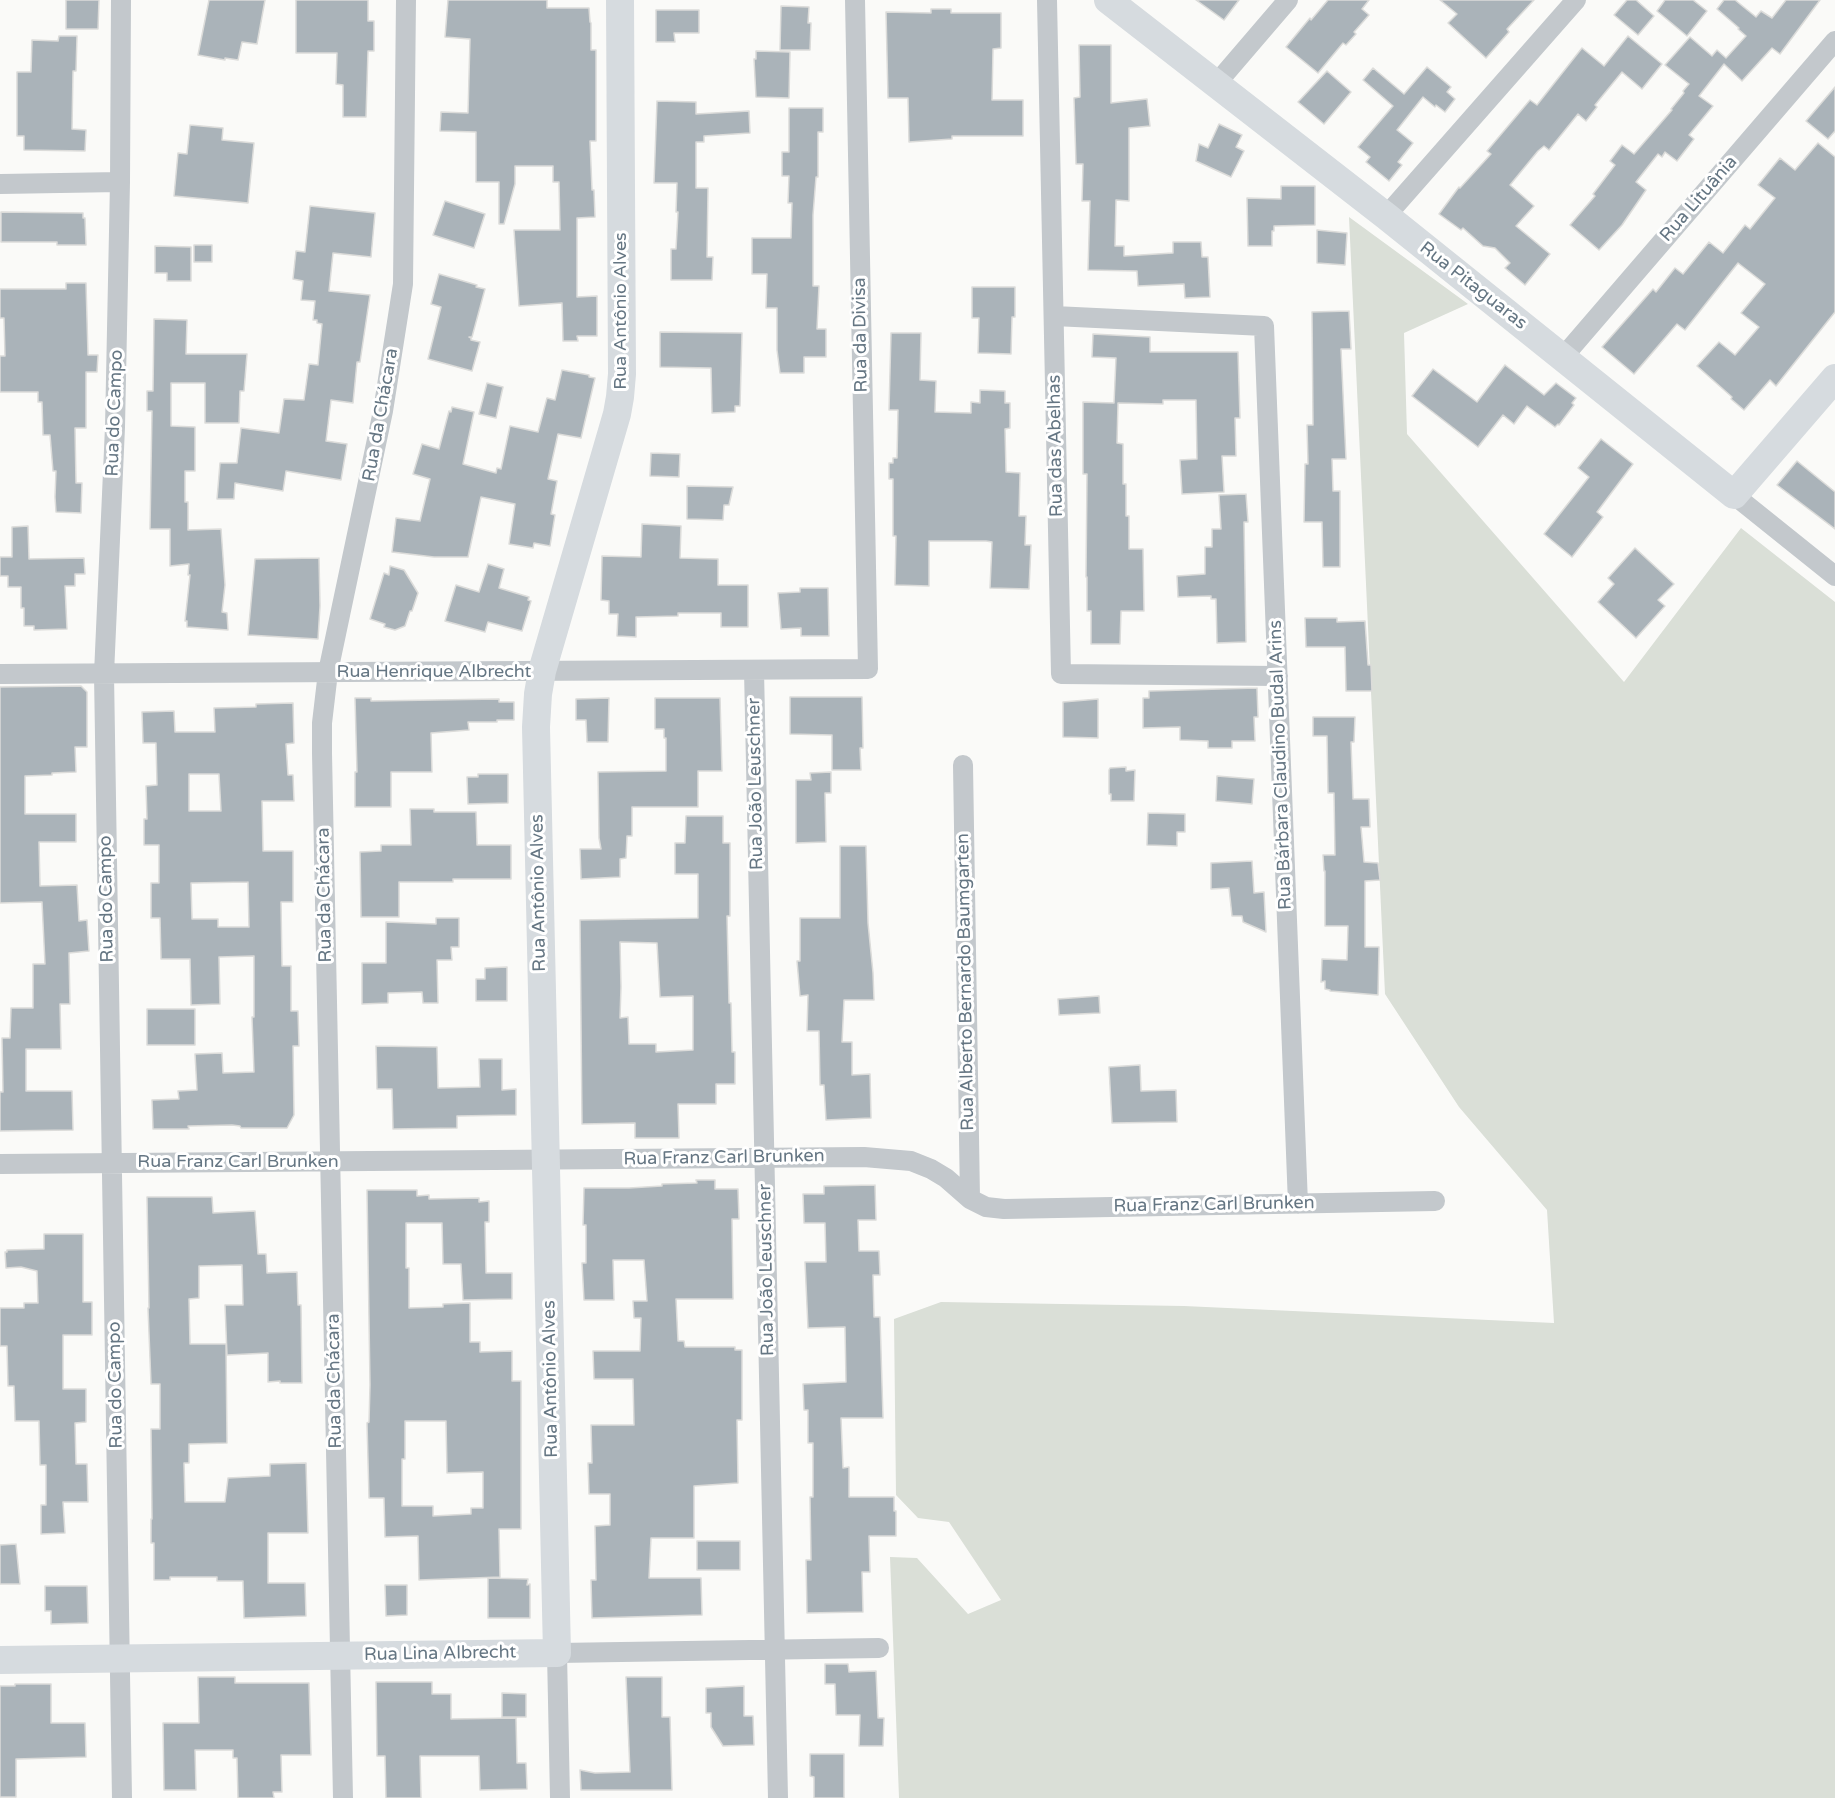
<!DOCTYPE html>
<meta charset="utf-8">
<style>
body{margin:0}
canvas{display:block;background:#fafaf8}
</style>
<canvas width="1835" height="1798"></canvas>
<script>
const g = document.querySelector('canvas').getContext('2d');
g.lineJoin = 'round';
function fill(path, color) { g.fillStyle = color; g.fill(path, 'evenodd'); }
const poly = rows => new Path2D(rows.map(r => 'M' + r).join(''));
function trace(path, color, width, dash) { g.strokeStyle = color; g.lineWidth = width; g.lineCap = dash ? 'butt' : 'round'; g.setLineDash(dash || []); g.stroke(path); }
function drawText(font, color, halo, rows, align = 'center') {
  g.font = font + ' "Varela Round",sans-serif'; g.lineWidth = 6; g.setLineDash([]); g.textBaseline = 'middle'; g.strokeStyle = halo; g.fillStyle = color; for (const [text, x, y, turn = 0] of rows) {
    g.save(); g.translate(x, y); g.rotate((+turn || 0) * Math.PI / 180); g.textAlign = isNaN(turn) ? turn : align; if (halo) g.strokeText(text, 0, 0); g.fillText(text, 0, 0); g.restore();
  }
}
fill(poly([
 [1349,217,1468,304,1404,333,1407,434,1624,682,1741,528,1835,602,1835,1798,899,1798,890,1557,917,1558,968,1614,1001,1600,949,1522,918,1518,896,1495,894,1319,941,1302,1184,1306,1554,1323,1547,1210,1459,1107,1385,994]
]), '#dadfd7');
const building = poly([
 [66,0,99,0,98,29,66,29,66,0],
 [209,0,265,0,257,44,242,42,238,60,225,58,225,60,198,55,209,0],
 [296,0,368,0,368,21,374,21,374,51,368,51,366,117,343,117,343,85,336,84,337,53,296,53,296,0],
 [448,0,547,0,547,8,589,8,590,22,591,23,591,50,596,50,596,141,590,141,592,190,594,190,595,217,577,218,577,297,597,296,597,336,577,336,578,341,563,341,562,303,519,306,514,230,560,230,559,182,553,182,553,166,515,166,515,184,504,224,499,224,499,182,476,182,476,132,440,131,441,112,468,113,470,39,445,37,448,0],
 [1196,0,1239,0,1224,20,1196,0],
 [1328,0,1369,0,1362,9,1369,15,1354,32,1356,34,1346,45,1343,43,1318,73,1286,47,1310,18,1311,20,1328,0],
 [1440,0,1534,0,1507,29,1509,32,1486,58,1448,23,1457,14,1440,0],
 [1627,0,1636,0,1654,16,1638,35,1614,15,1627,0],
 [1665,0,1693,0,1707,11,1687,36,1657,11,1665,0],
 [1724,0,1735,0,1756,17,1761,11,1772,18,1786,0,1820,0,1780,54,1772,48,1742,81,1724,64,1699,96,1713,106,1689,135,1694,139,1677,161,1665,152,1662,157,1658,154,1636,182,1646,190,1622,225,1599,250,1570,225,1595,196,1593,194,1615,165,1610,161,1622,145,1634,154,1672,110,1671,109,1684,93,1683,91,1689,84,1665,65,1690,37,1712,56,1717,50,1726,58,1746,36,1738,29,1739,28,1717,9,1724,0],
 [781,6,809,7,808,23,811,23,810,50,780,50,781,6],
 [931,9,951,9,951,13,1001,13,1001,48,993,49,992,100,1023,100,1023,136,952,136,952,139,909,142,908,98,888,98,886,12,931,13,931,9],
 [656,10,699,10,699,33,674,33,675,42,656,42,656,10],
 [59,36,77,36,76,71,73,71,72,129,86,130,85,151,24,150,24,136,17,136,17,72,31,72,32,40,58,41,59,36],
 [1628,36,1662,64,1642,89,1622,72,1595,105,1597,107,1586,121,1578,114,1549,150,1544,146,1538,151,1510,185,1534,206,1516,226,1550,254,1525,285,1505,268,1510,263,1495,248,1483,246,1463,228,1461,230,1439,214,1459,187,1460,188,1491,154,1487,151,1530,100,1537,105,1582,48,1604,66,1628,36],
 [1079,45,1111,45,1111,103,1147,99,1150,126,1129,128,1129,201,1116,200,1115,246,1124,246,1124,256,1173,253,1173,242,1201,242,1202,257,1208,257,1210,297,1185,298,1184,284,1138,286,1137,271,1088,270,1090,201,1082,201,1083,164,1076,164,1074,98,1080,97,1079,45],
 [756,51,790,52,789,98,756,97,754,59,756,59,756,51],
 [1427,67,1451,87,1447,92,1455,99,1445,112,1436,105,1435,107,1423,97,1397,130,1413,143,1398,162,1402,165,1389,181,1366,162,1370,157,1358,147,1393,106,1363,80,1373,68,1404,94,1427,67],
 [1327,71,1351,92,1324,124,1298,102,1327,71],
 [1835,87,1835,131,1828,139,1806,121,1835,87],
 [657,101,696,102,696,114,749,111,750,133,704,136,704,142,696,142,696,188,708,188,707,257,713,257,712,280,671,280,671,249,676,249,678,212,676,212,677,183,654,183,657,101],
 [789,108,823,108,823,132,818,132,818,177,816,177,813,215,813,286,819,286,817,329,826,329,826,357,804,357,804,373,780,373,777,350,777,308,766,308,767,274,752,274,752,238,791,238,792,203,788,203,789,176,782,176,782,152,789,152,789,108],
 [1219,124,1242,135,1236,147,1244,151,1231,177,1196,161,1199,144,1208,148,1219,124],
 [190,125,223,128,222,140,254,143,248,203,174,196,178,153,187,154,190,125],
 [1818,143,1835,157,1835,312,1776,386,1770,380,1744,410,1731,399,1732,397,1697,366,1719,342,1735,355,1759,327,1741,313,1765,284,1738,263,1685,330,1677,324,1634,374,1602,347,1653,289,1656,292,1675,268,1683,274,1709,242,1723,253,1745,225,1750,229,1775,198,1758,185,1780,158,1795,170,1818,143],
 [1281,186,1315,186,1315,225,1274,226,1274,231,1272,231,1272,246,1248,246,1247,198,1281,199,1281,186],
 [445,201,485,214,474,248,433,235,445,201],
 [310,206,375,213,371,257,333,253,329,291,370,295,360,362,357,362,353,403,331,400,326,441,347,444,341,480,286,471,283,491,235,483,234,499,217,499,220,463,237,463,241,428,279,433,284,399,304,400,309,364,318,365,322,324,317,323,317,320,313,320,315,301,301,300,303,281,293,279,296,251,305,252,310,206],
 [1,212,83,213,83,218,85,218,86,245,57,245,57,242,1,242,1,212],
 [1317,230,1347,233,1345,265,1317,263,1317,230],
 [194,245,212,245,212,262,194,262,194,245],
 [155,246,191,247,191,281,167,281,167,273,155,273,155,246],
 [439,274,477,285,476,287,485,289,472,337,469,337,471,338,471,340,480,342,472,371,428,359,441,307,431,304,439,274],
 [66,283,86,283,88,355,98,355,97,372,86,372,86,428,75,428,76,483,82,483,81,513,56,512,55,497,56,471,53,471,50,435,43,435,42,402,38,402,38,392,0,392,0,356,5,356,4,318,0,318,0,289,66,289,66,283],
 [972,287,1015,287,1015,317,1012,317,1011,354,978,353,979,318,972,318,972,287],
 [1349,311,1351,349,1341,349,1346,459,1332,459,1333,491,1340,491,1340,567,1323,567,1322,522,1304,522,1305,464,1308,464,1307,425,1313,425,1312,312,1349,311],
 [154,319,187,320,186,354,247,354,244,391,240,391,239,423,205,423,205,383,171,383,171,426,195,427,195,471,185,471,185,502,188,502,188,530,221,529,225,585,222,612,227,613,228,630,187,627,187,621,185,621,190,575,188,575,189,564,170,566,170,529,150,529,152,411,147,411,147,391,153,391,154,319],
 [660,332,742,333,740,406,735,406,735,412,712,413,711,368,660,367,660,332],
 [891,333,921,333,920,380,936,381,935,412,971,413,971,402,980,403,980,390,1005,391,1005,403,1010,403,1010,428,1005,429,1006,472,1020,473,1019,516,1026,516,1025,545,1031,545,1029,589,990,588,992,542,986,541,929,541,929,586,895,585,896,536,893,536,893,479,889,479,889,463,893,463,893,458,897,458,898,410,889,410,891,333],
 [1093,334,1150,337,1150,352,1238,352,1240,418,1235,418,1236,456,1222,456,1224,492,1182,494,1180,460,1197,459,1196,400,1163,400,1163,404,1118,403,1117,443,1123,444,1123,484,1126,484,1126,516,1129,516,1129,549,1143,549,1144,611,1121,611,1120,644,1091,644,1091,611,1087,611,1087,577,1086,577,1087,474,1083,474,1083,402,1114,403,1116,358,1092,357,1093,334],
 [1505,365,1544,395,1556,383,1576,398,1572,403,1574,405,1559,425,1558,424,1555,427,1527,406,1514,424,1503,415,1478,447,1412,396,1433,369,1477,402,1505,365],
 [562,370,589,375,589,377,595,378,581,438,558,434,548,479,557,481,551,514,555,515,550,546,534,543,533,548,509,544,515,504,481,497,468,557,434,557,392,552,396,518,420,521,430,479,413,474,422,444,439,449,449,411,451,412,452,407,474,412,463,464,496,473,497,468,501,469,510,426,538,432,547,398,555,400,562,370],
 [487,383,503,387,496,418,479,414,487,383],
 [1601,439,1633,464,1597,512,1603,517,1572,557,1544,534,1589,477,1578,468,1601,439],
 [651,453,680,454,679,477,650,476,651,453],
 [1797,461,1835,492,1835,529,1777,485,1797,461],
 [687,486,733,487,729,505,724,505,723,520,687,519,687,486],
 [1246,494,1248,522,1244,522,1246,642,1217,643,1216,599,1211,599,1211,596,1178,597,1177,576,1205,574,1205,547,1212,547,1212,529,1221,529,1219,495,1246,494],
 [642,524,681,526,680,558,718,559,718,585,748,585,748,627,721,627,721,613,678,613,678,616,636,617,636,637,617,636,618,614,609,614,609,601,601,600,602,556,641,557,642,524],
 [28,526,29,559,84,558,85,574,75,574,75,586,65,586,67,629,34,630,34,626,24,626,24,608,21,608,21,587,8,587,8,576,0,576,0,557,12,557,12,527,28,526],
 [1635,548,1674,584,1658,600,1665,606,1636,638,1598,602,1614,584,1608,578,1635,548],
 [319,558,320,606,318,639,248,635,255,559,319,558],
 [488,564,504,569,499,588,529,597,528,600,531,601,522,631,488,622,485,632,445,621,456,585,479,592,488,564],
 [390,566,404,570,418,593,412,611,410,611,405,626,395,630,384,627,385,624,370,619,384,573,389,575,390,566],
 [800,588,828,588,829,636,801,636,801,628,781,629,778,593,800,592,800,588],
 [1305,618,1337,618,1337,622,1365,621,1368,665,1371,665,1372,691,1346,691,1345,647,1306,647,1305,618],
 [81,686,87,692,87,747,75,747,76,772,52,773,52,775,25,776,25,814,76,814,76,842,39,842,40,886,77,885,79,921,87,920,89,951,69,953,70,1004,60,1004,61,1049,26,1049,26,1091,72,1091,73,1130,0,1131,0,1092,3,1092,2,1038,10,1038,11,1008,33,1008,33,964,45,964,42,902,0,903,0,687,81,686],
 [1257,688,1258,717,1254,717,1255,741,1232,741,1232,748,1208,748,1208,741,1180,740,1180,727,1143,728,1143,698,1149,698,1149,691,1257,688],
 [790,697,862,697,863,748,860,748,861,770,832,770,832,735,790,734,790,697],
 [355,698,371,698,371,701,499,699,499,702,514,702,514,720,497,720,497,722,468,722,469,730,431,733,432,772,391,772,391,807,355,807,355,772,357,772,355,698],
 [609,698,608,742,587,742,586,720,576,720,576,699,609,698],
 [655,698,720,698,722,771,698,771,698,807,632,807,632,836,627,836,626,858,620,859,620,877,581,879,580,849,601,849,599,838,598,772,666,771,666,738,664,738,664,729,655,729,655,698],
 [1098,699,1098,738,1063,737,1063,702,1098,699],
 [293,703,294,743,286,744,288,775,293,775,294,801,262,801,263,851,293,851,293,902,281,902,282,966,291,966,291,1011,298,1011,299,1046,293,1046,294,1115,287,1128,241,1128,240,1126,232,1125,188,1126,189,1129,153,1129,152,1100,179,1099,178,1091,197,1090,195,1054,222,1053,223,1073,254,1072,252,1017,254,1017,254,956,219,957,220,1004,191,1005,190,959,161,959,160,918,151,918,151,883,159,883,159,845,144,845,144,819,147,819,146,786,157,785,156,743,143,743,142,712,174,711,175,732,215,732,214,708,256,707,256,704,293,703],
 [189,774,219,774,221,811,189,811,189,774],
 [248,882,249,927,218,927,218,919,192,919,191,883,248,882],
 [1313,717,1355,717,1354,742,1351,742,1353,799,1369,799,1370,827,1361,827,1364,862,1378,863,1380,880,1365,881,1365,947,1379,947,1378,995,1330,991,1330,990,1325,989,1325,981,1321,982,1322,959,1347,960,1348,926,1325,926,1325,871,1324,871,1323,855,1335,855,1334,793,1328,793,1327,736,1313,736,1313,717],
 [1126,767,1126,771,1135,770,1134,801,1111,801,1111,794,1109,794,1109,770,1110,768,1126,767],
 [831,772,831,793,825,793,826,842,796,843,796,780,811,780,810,773,831,772],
 [478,774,508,774,508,803,468,804,467,777,478,777,478,774],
 [1217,776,1254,779,1252,804,1216,801,1217,776],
 [410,809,434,809,434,812,476,812,477,845,511,845,511,879,453,879,453,882,399,882,399,917,361,917,360,852,381,851,381,845,411,845,410,809],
 [1148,813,1185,814,1185,832,1177,832,1177,846,1147,845,1148,813],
 [686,816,723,816,723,843,730,843,730,916,727,916,729,1003,731,1003,732,1052,735,1052,735,1084,716,1084,716,1104,678,1104,679,1138,635,1138,635,1123,582,1124,580,920,698,918,698,874,675,874,675,843,685,843,686,816],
 [620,942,657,943,660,997,693,996,693,1050,656,1052,656,1044,629,1044,628,1017,620,1018,621,987,620,942],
 [840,846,866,846,868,923,873,973,874,1000,844,1000,842,1042,852,1042,852,1075,870,1074,871,1118,826,1120,824,1085,820,1085,819,1031,807,1031,808,995,800,996,797,961,800,961,800,918,840,918,840,846],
 [1252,861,1254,893,1264,892,1266,932,1243,922,1242,916,1232,916,1229,888,1211,889,1211,863,1252,861],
 [436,918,459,918,459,947,451,947,452,960,437,960,438,1003,423,1003,422,992,388,993,388,1003,362,1004,362,963,386,963,386,922,436,924,436,918],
 [507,967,507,1001,476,1001,476,979,485,979,485,968,507,967],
 [1099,996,1100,1013,1059,1015,1058,999,1099,996],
 [147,1009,195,1009,195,1045,147,1045,147,1009],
 [376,1046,437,1047,438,1088,480,1087,479,1059,502,1059,502,1090,516,1089,516,1115,457,1116,457,1128,393,1129,392,1089,377,1089,376,1046],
 [1140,1065,1141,1091,1176,1090,1177,1122,1112,1123,1109,1067,1140,1065],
 [696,1180,715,1180,715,1189,738,1189,739,1219,732,1219,733,1299,676,1299,678,1341,684,1341,685,1347,735,1347,735,1350,742,1350,742,1420,737,1420,738,1483,694,1486,694,1538,651,1538,649,1578,701,1578,702,1615,592,1618,591,1580,596,1580,595,1526,610,1525,610,1494,589,1494,588,1463,592,1463,591,1425,634,1425,633,1379,594,1379,593,1351,640,1351,641,1318,634,1318,633,1301,647,1301,644,1260,613,1260,614,1300,584,1300,582,1263,586,1263,586,1225,583,1225,584,1188,629,1188,662,1186,662,1184,697,1183,696,1180],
 [875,1185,876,1220,858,1220,859,1251,879,1251,880,1275,873,1275,874,1317,880,1317,883,1418,841,1418,843,1468,849,1467,849,1497,894,1497,894,1511,896,1511,896,1536,869,1536,870,1572,862,1572,863,1612,807,1613,806,1560,811,1560,810,1497,813,1497,813,1443,808,1443,808,1410,804,1410,803,1384,846,1382,845,1327,808,1328,805,1262,826,1262,825,1223,804,1223,803,1194,824,1194,824,1186,875,1185],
 [367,1190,417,1190,417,1196,429,1195,429,1199,479,1198,479,1202,489,1201,489,1222,485,1222,486,1273,512,1273,512,1299,463,1300,461,1264,443,1264,442,1223,406,1223,406,1268,409,1268,409,1308,443,1307,443,1304,470,1303,470,1342,480,1342,480,1352,512,1351,512,1381,521,1381,521,1529,499,1529,500,1577,419,1580,418,1536,385,1537,384,1498,369,1498,367,1423,369,1422,370,1385,367,1190],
 [405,1421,446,1421,447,1473,483,1472,483,1508,471,1508,471,1514,433,1516,433,1506,402,1506,402,1459,405,1459,405,1421],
 [147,1197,212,1197,213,1213,255,1211,258,1254,266,1254,267,1273,297,1272,298,1305,301,1305,302,1383,280,1383,280,1381,268,1382,268,1353,227,1355,225,1305,243,1305,242,1265,199,1266,199,1298,189,1299,190,1344,226,1344,227,1443,189,1444,189,1463,184,1463,185,1502,225,1502,228,1478,270,1476,270,1464,306,1463,308,1533,268,1533,268,1583,305,1583,306,1616,244,1618,243,1581,217,1581,217,1577,170,1577,170,1580,154,1580,154,1543,151,1543,151,1519,152,1519,151,1429,160,1429,160,1384,151,1384,148,1308,149,1308,147,1197],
 [44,1234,83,1234,83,1302,92,1302,92,1335,63,1335,63,1389,86,1389,86,1422,75,1423,76,1464,87,1464,88,1502,63,1502,65,1533,41,1534,41,1505,46,1505,46,1465,40,1465,39,1421,15,1421,14,1386,8,1386,7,1346,0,1346,0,1308,24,1308,24,1303,38,1303,37,1271,21,1267,6,1268,5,1252,7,1252,7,1250,44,1249,44,1234],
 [697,1541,740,1541,740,1570,697,1570,697,1541],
 [16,1544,20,1584,0,1584,0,1545,16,1544],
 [488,1578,528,1579,527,1585,530,1584,530,1618,488,1618,488,1578],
 [385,1585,407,1585,407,1615,386,1616,385,1585],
 [45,1586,87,1586,88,1623,51,1624,51,1611,45,1611,45,1586],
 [825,1664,848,1664,849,1672,876,1671,878,1718,884,1718,883,1746,859,1746,860,1715,836,1715,835,1684,825,1684,825,1664],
 [198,1677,235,1677,235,1683,309,1683,311,1755,281,1755,282,1792,273,1792,274,1798,238,1798,237,1758,233,1758,233,1750,195,1750,196,1790,164,1790,163,1723,199,1723,198,1677],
 [626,1677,662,1677,662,1717,670,1717,672,1790,581,1790,580,1770,595,1773,630,1772,626,1677],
 [376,1682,432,1682,432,1694,451,1694,451,1719,516,1718,517,1763,526,1763,527,1789,480,1790,479,1756,420,1756,421,1798,386,1798,385,1756,377,1756,376,1682],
 [15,1684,51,1684,51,1723,85,1723,86,1757,16,1759,16,1797,0,1797,0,1686,15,1686,15,1684],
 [744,1686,744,1716,753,1716,754,1745,723,1746,711,1727,711,1713,706,1713,706,1688,744,1686],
 [502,1693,526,1694,526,1717,502,1717,502,1693],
 [810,1754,844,1754,844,1798,814,1798,814,1777,810,1776,810,1754]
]);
fill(building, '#aab3b9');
trace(building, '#dcdcda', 1.5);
trace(poly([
 [121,0,120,182,115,427,104,674,122,1798],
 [1047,0,1061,674,1278,676],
 [1216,84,1288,0],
 [0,184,120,182],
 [1386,216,1576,0],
 [1054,316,1264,326,1298,1204],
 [1563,357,1835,41],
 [1734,495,1835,576],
 [754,670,778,1798],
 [0,674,868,669,855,0],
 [963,765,970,1199],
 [0,1164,864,1157,911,1161,931,1169,946,1178,970,1199,986,1207,1004,1209,1435,1201],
 [343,1798,322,753,322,723,328,672,383,411,403,284,406,0],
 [560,1798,557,1653,879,1648]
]), '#c3c8cc', 20);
trace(poly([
 [1108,0,1386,216,1734,495,1835,378],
 [0,1660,557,1653,536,727,538,694,542,671,617,414,620,397,622,374,620,0]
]), '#d6dbdf', 28);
drawText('18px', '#657683', '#fff', [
 ["Rua Lituânia",1699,199,-49],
 ["Rua Pitaguaras",1473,286,38],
 ["Rua Antônio Alves",621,311,-90],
 ["Rua da Divisa",861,335,-91],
 ["Rua do Campo",115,413,-88],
 ["Rua da Chácara",381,415,-80],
 ["Rua das Abelhas",1056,446,-91],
 ["Rua Henrique Albrecht",434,672],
 ["Rua Bárbara Claudino Budal Arins",1281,765,-92],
 ["Rua João Leuschner",756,784,-91],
 ["Rua Antônio Alves",539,893,-91],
 ["Rua da Chácara",325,895,-91],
 ["Rua do Campo",107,899,-91],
 ["Rua Alberto Bernardo Baumgarten",966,982,-91],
 ["Rua Franz Carl Brunken",724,1158,-1],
 ["Rua Franz Carl Brunken",238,1162],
 ["Rua Franz Carl Brunken",1214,1205,-1],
 ["Rua João Leuschner",767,1270,-91],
 ["Rua Antônio Alves",551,1379,-91],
 ["Rua da Chácara",335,1381,-91],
 ["Rua do Campo",116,1385,-91],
 ["Rua Lina Albrecht",440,1654,-1]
]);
</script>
